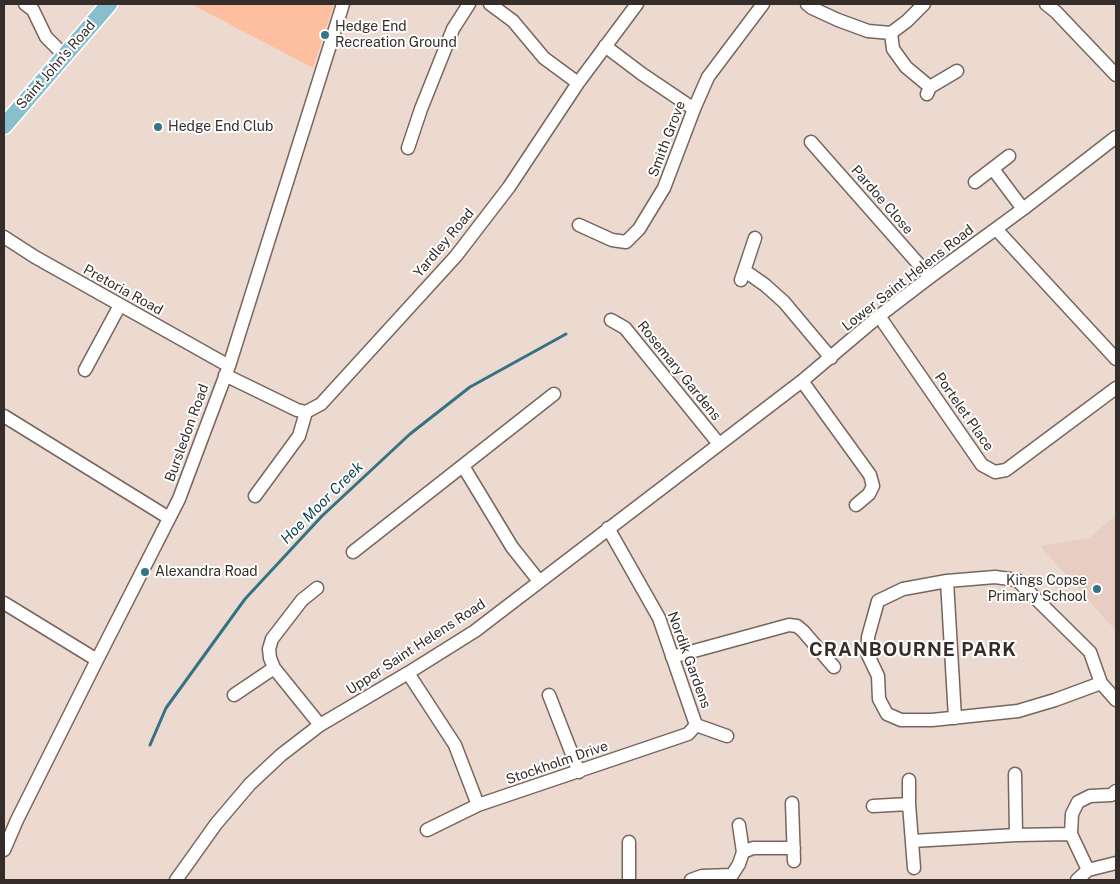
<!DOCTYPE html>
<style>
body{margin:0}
#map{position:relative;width:1120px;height:884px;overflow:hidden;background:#ecdad1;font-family:"Public Sans",sans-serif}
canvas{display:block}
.frame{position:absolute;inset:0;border:5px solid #342d2a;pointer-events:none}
</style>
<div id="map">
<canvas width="1120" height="884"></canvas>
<div class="frame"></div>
</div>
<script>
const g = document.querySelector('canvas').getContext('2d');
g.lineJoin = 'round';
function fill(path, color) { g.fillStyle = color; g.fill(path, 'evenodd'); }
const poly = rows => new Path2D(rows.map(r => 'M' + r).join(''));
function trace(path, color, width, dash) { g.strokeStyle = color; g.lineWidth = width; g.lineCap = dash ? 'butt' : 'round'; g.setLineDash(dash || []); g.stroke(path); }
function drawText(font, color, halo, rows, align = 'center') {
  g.font = font + ' "Public Sans",sans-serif'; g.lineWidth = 4; g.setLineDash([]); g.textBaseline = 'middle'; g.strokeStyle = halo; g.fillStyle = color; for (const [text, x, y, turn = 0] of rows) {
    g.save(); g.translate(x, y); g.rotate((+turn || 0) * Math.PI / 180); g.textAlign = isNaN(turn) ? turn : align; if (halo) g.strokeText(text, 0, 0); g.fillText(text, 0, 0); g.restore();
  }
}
fill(poly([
 [1116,515,1116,631,1040,546,1089,538]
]), '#e8cec2');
fill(poly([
 [191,4,334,4,313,68]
]), '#febfa1');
trace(poly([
 [150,745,166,708,245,599,322,516,410,434,470,387,566,334]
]), '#357282', 3);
const minor = poly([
 [25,4,33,10,46,37,64,55],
 [490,4,513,21,544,58,578,83],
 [807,4,812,8,838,20,868,31,891,33,907,21,924,4],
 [1046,4,1056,12,1116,75],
 [891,33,893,49,906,67,930,87],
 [605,46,642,74,694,109],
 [927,94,930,87,957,71],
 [811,142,930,277],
 [408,148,421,109,453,29,469,4],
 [993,169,1023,209],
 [975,182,1009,156],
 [579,225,612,240,626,242,639,229,664,188,694,109,708,77,763,4],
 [996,229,1116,359],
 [4,237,35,257,229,366],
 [745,271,765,285,784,302,831,358],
 [741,280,755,238],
 [879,316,982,465,995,472,1006,470,1116,388],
 [611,320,625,328,719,444],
 [85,370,120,305],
 [225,375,297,410,306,412,321,404,456,256,509,187,578,83,637,4],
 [802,381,870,475,873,486,869,494,856,505],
 [4,416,169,518],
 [463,466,512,547,539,581],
 [255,496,299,436,306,412],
 [608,528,659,618,696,725,727,736],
 [353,552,554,394],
 [947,581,955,718],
 [317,588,302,600,272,639,269,649,270,658,274,668,320,725],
 [4,603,97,660],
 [672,657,789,625,797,626,803,631,834,667],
 [408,673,455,745,478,805],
 [1101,683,1055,700,1018,711,932,720,901,720,887,714,879,699,878,676,868,655,868,637,878,601,903,589,947,581,995,577,1017,580,1090,652,1101,683,1116,700],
 [234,695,274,668],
 [549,695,579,772],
 [1015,774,1016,835],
 [909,780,909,804,914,868],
 [792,803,794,861],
 [873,806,909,804],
 [739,825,743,852],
 [427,830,478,805,688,734,696,725],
 [1071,834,1072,814,1078,802,1090,796,1111,795,1116,791],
 [912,841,1016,835,1071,834,1088,870],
 [4,850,17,820,97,660,179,499,229,366,343,4],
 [176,880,216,824,250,784,281,755,320,725,408,673,475,631,802,381,879,316,930,277,1023,209,1116,137],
 [629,880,629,842],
 [691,880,702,876,732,875,739,864,743,852,753,848,794,848],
 [1077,880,1088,870,1116,863]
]);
const major = poly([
 [4,126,109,4]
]);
trace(minor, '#76665e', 15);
trace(major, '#fff', 19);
trace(minor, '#fff', 12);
trace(major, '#87bfcd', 16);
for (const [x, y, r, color] of [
 [325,35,5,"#347688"],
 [158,127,5,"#347688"],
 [145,572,5,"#347688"],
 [1097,589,5,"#347688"]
]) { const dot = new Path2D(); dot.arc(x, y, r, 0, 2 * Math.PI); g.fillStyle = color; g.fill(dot); trace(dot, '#fff', 2); }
drawText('14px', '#342d2a', '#fff', [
 ["Hedge End",335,27],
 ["Recreation Ground",335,43],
 ["Hedge End Club",168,127],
 ["Alexandra Road",155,572],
 ["Kings Copse",1087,581,"right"],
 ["Primary School",1087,597,"right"]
], 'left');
drawText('14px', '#342d2a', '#fff', [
 ["Saint John's Road",56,65,-49],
 ["Smith Grove",667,139,-69],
 ["Pardoe Close",882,200,49],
 ["Yardley Road",444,243,-50],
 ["Lower Saint Helens Road",908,278,-38],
 ["Pretoria Road",123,290,29],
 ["Rosemary Gardens",679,371,51],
 ["Portelet Place",964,412,55],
 ["Bursledon Road",187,433,-70],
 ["Upper Saint Helens Road",416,647,-33],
 ["Nordik Gardens",689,660,70],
 ["Stockholm Drive",557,763,-19]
]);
drawText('italic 15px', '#144754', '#fff', [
 ["Hoe Moor Creek",322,503,-45]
]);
g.letterSpacing = '1px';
drawText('bold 19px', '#342d2a', '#fff', [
 ["CRANBOURNE PARK",913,650]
]);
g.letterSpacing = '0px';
</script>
